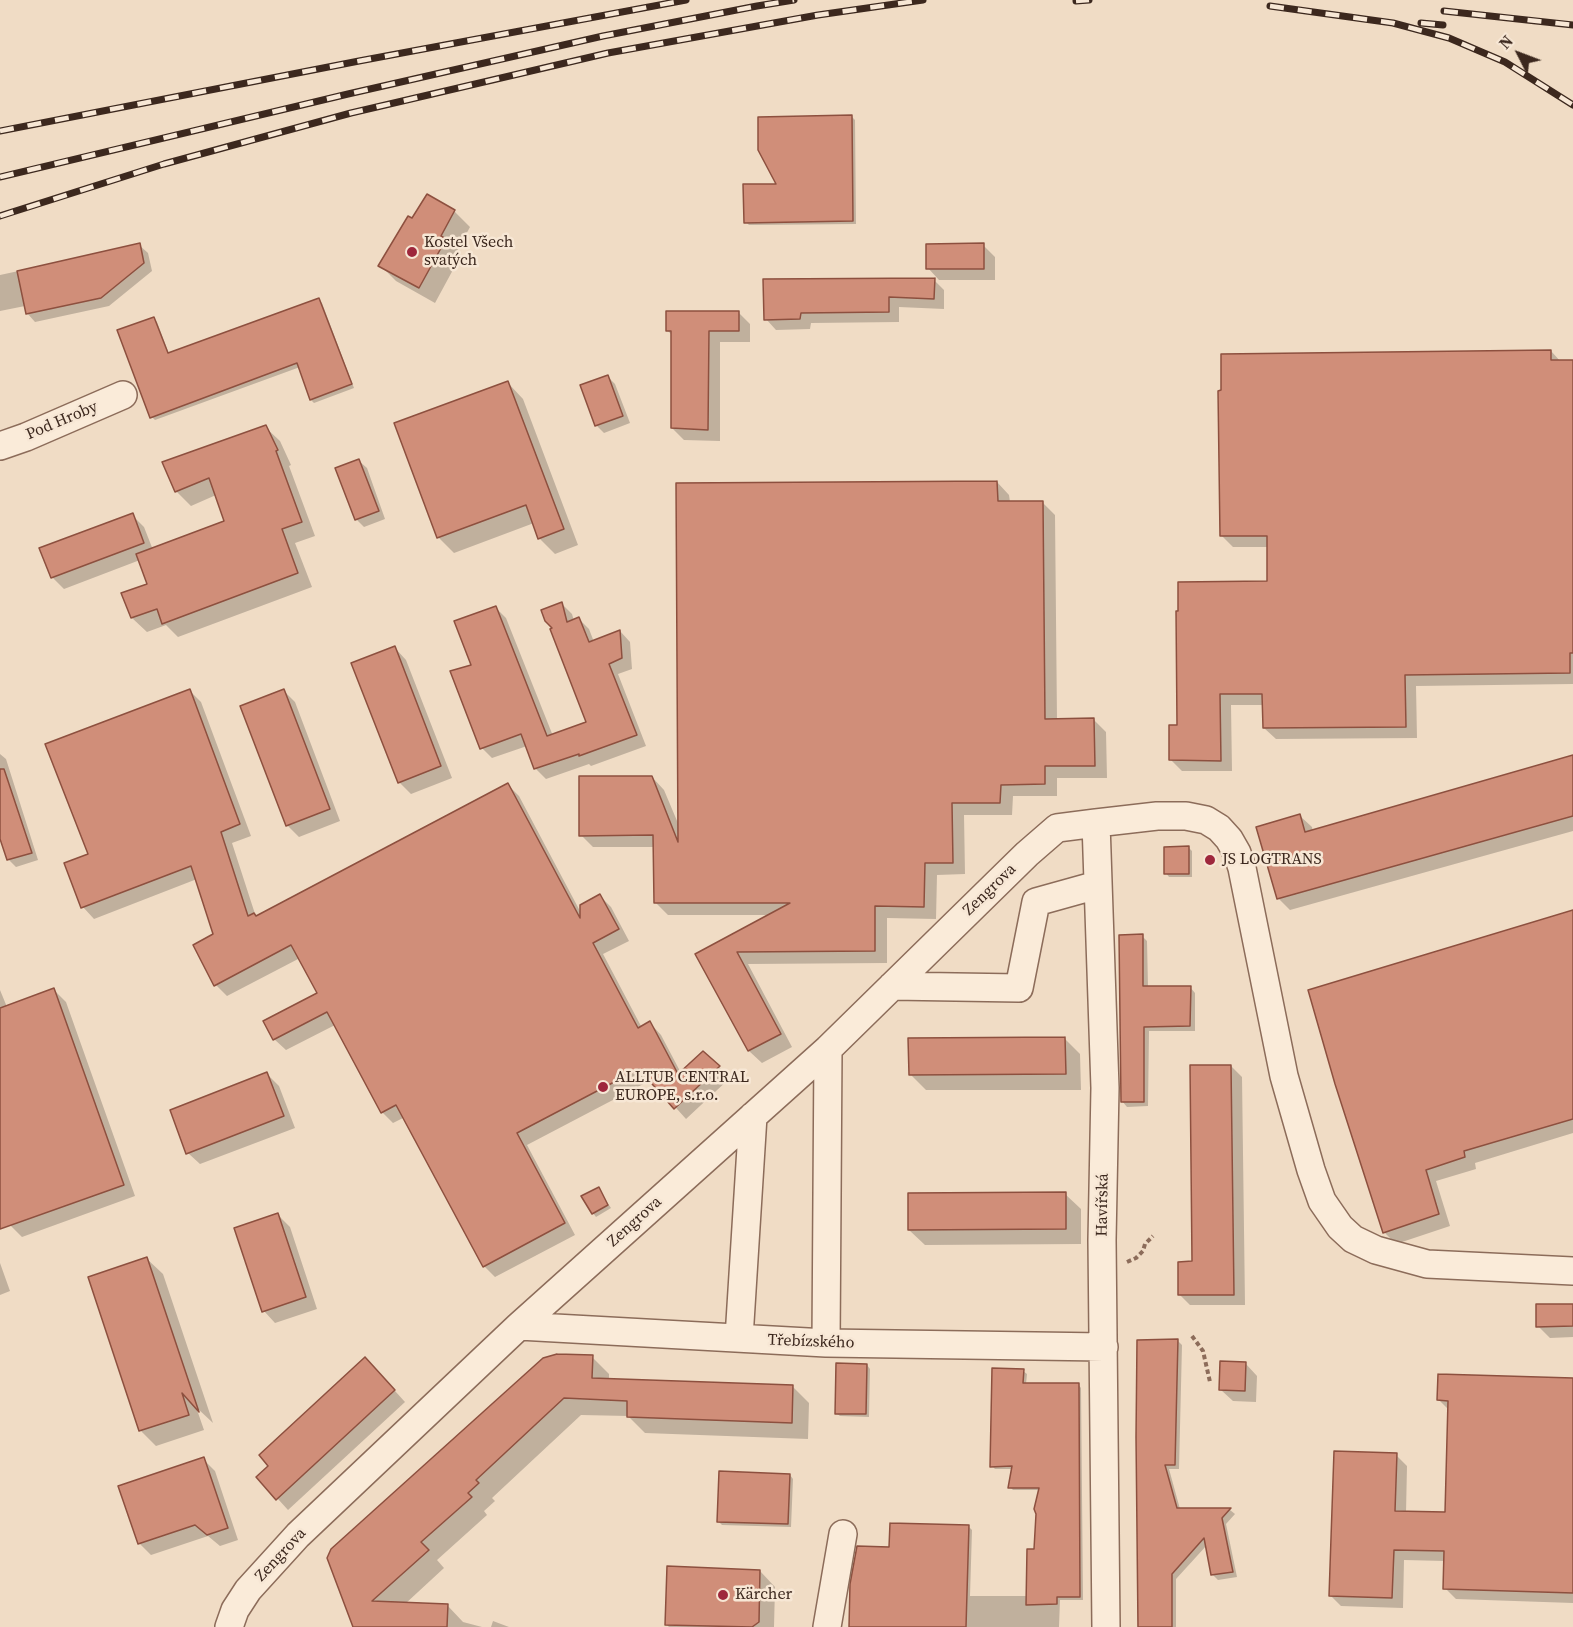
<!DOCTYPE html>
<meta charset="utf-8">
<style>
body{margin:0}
#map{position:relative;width:1573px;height:1627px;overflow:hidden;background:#f0dcc5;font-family:"Source Serif 4",serif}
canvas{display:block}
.north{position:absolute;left:1489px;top:24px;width:60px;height:60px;-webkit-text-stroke:4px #f7e7d5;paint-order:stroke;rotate:312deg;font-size:16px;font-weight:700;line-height:24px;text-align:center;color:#3c281e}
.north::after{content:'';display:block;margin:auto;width:21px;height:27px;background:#3c281e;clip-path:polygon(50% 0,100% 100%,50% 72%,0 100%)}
</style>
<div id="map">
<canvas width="1573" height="1627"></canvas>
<div class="north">N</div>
</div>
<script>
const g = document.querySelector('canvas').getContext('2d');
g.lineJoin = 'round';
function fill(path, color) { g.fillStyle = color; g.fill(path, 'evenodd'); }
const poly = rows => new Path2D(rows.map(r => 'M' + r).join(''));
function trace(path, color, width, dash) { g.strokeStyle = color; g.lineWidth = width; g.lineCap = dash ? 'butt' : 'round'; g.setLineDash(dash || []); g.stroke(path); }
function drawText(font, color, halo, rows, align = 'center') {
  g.font = font + ' "Source Serif 4",serif'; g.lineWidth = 5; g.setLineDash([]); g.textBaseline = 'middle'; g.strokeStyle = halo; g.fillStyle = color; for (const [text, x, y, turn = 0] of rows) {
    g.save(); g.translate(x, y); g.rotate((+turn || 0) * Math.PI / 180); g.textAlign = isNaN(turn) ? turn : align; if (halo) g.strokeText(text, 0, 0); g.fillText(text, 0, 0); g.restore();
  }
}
fill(poly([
 [851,116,855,120,856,224,749,225,746,222,778,186],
 [428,196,455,212,470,227,457,251,461,255,435,303,396,281,380,265],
 [139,245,148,253,152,271,109,306,35,322,27,313,25,306,0,311,0,275],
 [983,245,995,257,995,280,939,280,928,268],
 [934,280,944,290,944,309,899,307,899,322,811,323,810,329,776,330,766,319],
 [318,300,322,303,354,388,314,403,311,400,300,367,155,420,152,417,154,318,157,322,169,354],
 [738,312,750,324,750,342,720,342,720,441,684,440,672,428,672,335,668,331],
 [1551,351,1561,362,1573,362,1573,684,1416,686,1417,738,1276,739,1264,728,1264,705,1231,705,1232,771,1182,771,1171,760,1179,726,1269,583,1269,547,1233,547,1222,536],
 [607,376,615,384,630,423,604,433,596,425],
 [508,383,523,399,578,545,555,554,539,538,534,523,454,553,438,537],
 [265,427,280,441,291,465,289,466,315,536,295,543,312,587,178,637,166,625,147,632,132,618,149,585,140,560,64,589,52,577,132,515,144,527,153,550,226,522,216,495,191,506,176,491],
 [359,461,367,468,385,519,364,527,356,519],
 [997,482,1009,495,1010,502,1042,502,1055,515,1057,720,1094,720,1106,732,1107,778,1057,778,1057,796,1013,796,1012,815,964,815,965,874,937,875,936,919,887,918,887,963,748,964,792,1047,762,1063,749,1051,697,954,771,915,668,915,656,903,655,847,593,847,581,835,652,777,664,790,680,828],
 [562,604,572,614,574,621,579,619,589,629,594,642,620,631,630,642,632,669,618,674,646,746,591,766,589,764,546,779,535,768,527,746,492,758,482,748,473,666,496,608,506,618,553,736,587,723],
 [395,648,406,660,452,778,411,794,399,782],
 [283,690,295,702,340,821,299,837,287,825],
 [190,691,201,702,251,836,232,843,256,917,508,785,519,796,581,913,600,896,611,907,629,941,603,954,642,1028,650,1023,661,1035,681,1073,719,1067,730,1078,686,1119,651,1080,527,1145,575,1235,495,1277,484,1266,405,1117,393,1123,382,1112,335,1025,286,1050,274,1039,319,994,300,958,227,996,216,985,215,935,197,879,94,919,83,907,90,855],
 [0,754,6,759,38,860,16,867,9,860,0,833],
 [1573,757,1573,831,1290,910,1278,898,1300,816,1312,827,1313,832],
 [1189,848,1192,851,1192,877,1169,877,1166,873],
 [1573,912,1573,1133,1475,1163,1476,1169,1436,1181,1450,1226,1396,1244,1385,1233,1336,1084],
 [1142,936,1147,941,1148,987,1190,987,1195,993,1195,1031,1149,1031,1148,1106,1127,1107,1122,1101],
 [0,990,7,1007,54,990,66,1002,135,1196,22,1237,10,1225,0,1197],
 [1064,1038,1080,1054,1081,1090,926,1090,910,1074],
 [1231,1066,1242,1077,1245,1305,1190,1305,1179,1294,1194,1263],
 [267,1074,279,1086,295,1128,200,1164,188,1153],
 [598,1189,611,1208,596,1217,593,1213],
 [1065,1194,1081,1209,1081,1244,925,1245,909,1230],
 [278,1215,290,1227,317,1309,275,1323,264,1311],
 [147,1259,163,1274,213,1423,196,1407,204,1430,156,1446,141,1431,90,1278],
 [0,1263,10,1291,0,1295],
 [1573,1306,1573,1337,1550,1338,1538,1326],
 [1177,1340,1182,1345,1179,1469,1169,1469,1180,1509,1230,1510,1235,1514,1226,1524,1237,1577,1218,1580,1213,1575,1207,1545,1176,1579,1176,1627,1140,1627],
 [592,1357,609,1374,609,1380,792,1386,809,1403,808,1439,645,1433,628,1416,581,1415,492,1498,495,1501,484,1511,487,1515,437,1560,444,1568,405,1604,447,1605,463,1622,482,1627,355,1627,329,1558],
 [1246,1364,1257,1376,1256,1402,1233,1401,1221,1390],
 [867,1365,870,1369,869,1417,840,1416,836,1413],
 [376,1370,405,1402,288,1510,258,1477],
 [1023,1371,1027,1374,1026,1384,1078,1384,1081,1388,1083,1600,1060,1600,1059,1627,850,1627,890,1548,968,1526,972,1530,970,1596,1027,1596,1036,1551,1040,1490,1013,1490,1010,1487,1013,1469,995,1469,992,1466],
 [1573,1379,1573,1603,1456,1599,1445,1588,1445,1561,1404,1560,1403,1608,1341,1606,1331,1596,1396,1455,1407,1466,1406,1513,1447,1514,1450,1411,1439,1400],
 [203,1459,215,1471,238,1540,220,1546,208,1536,151,1555,139,1543],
 [790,1475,793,1479,791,1527,722,1525,718,1521],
 [760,1571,775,1587,774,1627,669,1627,666,1624],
 [493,1621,509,1627,491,1627]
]), '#0003');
const building = poly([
 [852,115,853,221,744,223,743,184,776,184,758,150,758,117,852,115],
 [427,194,455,210,441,236,446,239,419,288,378,266,408,216,412,218,427,194],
 [140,243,144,263,101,298,26,314,17,271,140,243],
 [984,243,984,269,926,269,926,244,984,243],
 [935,278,934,299,889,297,889,312,801,313,800,319,764,320,763,279,935,278],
 [319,298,352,384,310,400,297,363,150,418,117,330,154,317,168,353,319,298],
 [666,311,739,311,739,331,709,331,708,430,671,428,671,331,666,331,666,311],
 [1551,350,1551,360,1573,360,1573,653,1570,653,1570,673,1405,675,1406,727,1263,728,1262,694,1220,694,1221,761,1169,760,1169,725,1177,725,1176,611,1178,611,1178,582,1267,581,1267,536,1220,536,1218,391,1221,390,1221,354,1551,350],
 [608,375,623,416,595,426,580,385,608,375],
 [508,381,564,529,538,539,526,505,437,538,394,423,508,381],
 [266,425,278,450,276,451,302,522,282,529,298,573,162,624,157,609,131,618,121,593,147,584,136,554,224,521,209,478,175,492,162,462,266,425],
 [359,459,379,511,355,520,335,468,359,459],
 [997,481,998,501,1043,501,1045,719,1094,718,1095,766,1045,766,1045,784,1001,785,1000,803,952,803,953,863,925,863,924,907,875,906,875,951,737,952,781,1034,748,1051,695,954,790,903,654,903,653,835,579,836,579,776,652,776,678,842,676,483,997,481],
 [133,513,144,543,51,578,39,548,133,513],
 [562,602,567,622,579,617,589,642,620,630,622,658,609,664,637,735,579,756,579,754,534,769,521,734,480,749,450,671,471,665,454,621,496,606,547,736,586,722,550,629,552,628,545,621,541,610,562,602],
 [395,646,441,766,398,783,351,663,395,646],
 [190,689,240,824,221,832,248,916,254,913,256,916,508,783,580,918,580,905,600,894,619,929,593,943,638,1028,650,1021,678,1074,703,1051,720,1066,674,1109,639,1069,517,1133,565,1223,483,1267,396,1105,381,1113,327,1012,273,1040,263,1021,317,993,291,945,214,986,193,945,213,934,191,866,81,908,64,863,88,854,45,744,190,689],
 [284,689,330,809,286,826,240,706,284,689],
 [1573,755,1573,816,1277,899,1256,827,1300,814,1305,832,1573,755],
 [0,769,4,769,32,853,7,860,0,839,0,769],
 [1189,846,1189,874,1164,874,1164,847,1189,846],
 [1573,910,1573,1119,1464,1151,1465,1157,1426,1170,1439,1214,1383,1233,1335,1084,1308,990,1573,910],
 [1143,934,1143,986,1191,986,1190,1026,1144,1027,1144,1102,1121,1102,1119,935,1143,934],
 [54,988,124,1185,0,1229,0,1008,54,988],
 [1065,1037,1066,1074,909,1075,908,1038,1065,1037],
 [1190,1065,1231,1065,1234,1295,1178,1295,1178,1262,1192,1261,1190,1065],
 [267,1072,284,1116,186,1154,170,1110,267,1072],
 [599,1187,608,1205,592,1214,581,1196,599,1187],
 [1066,1192,1066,1229,908,1230,908,1193,1066,1192],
 [278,1213,306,1297,262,1312,234,1228,278,1213],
 [147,1257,199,1412,182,1393,189,1415,139,1431,88,1277,147,1257],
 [1536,1304,1573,1304,1573,1326,1536,1327,1536,1304],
 [1178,1339,1175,1465,1165,1465,1177,1508,1231,1508,1222,1518,1233,1572,1211,1575,1204,1538,1172,1574,1172,1627,1138,1627,1136,1437,1137,1340,1178,1339],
 [557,1354,593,1355,592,1378,793,1385,792,1423,627,1417,627,1401,564,1398,476,1480,479,1483,468,1493,472,1497,421,1542,429,1550,372,1601,448,1604,447,1627,353,1627,327,1558,331,1549,543,1358,557,1354],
 [365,1357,395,1390,276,1500,256,1477,268,1466,259,1455,365,1357],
 [1220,1361,1246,1362,1245,1391,1219,1390,1220,1361],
 [836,1363,867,1364,866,1414,835,1414,836,1363],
 [992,1368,1024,1369,1023,1383,1079,1383,1080,1597,1057,1597,1057,1604,1026,1605,1027,1549,1034,1549,1036,1514,1034,1509,1039,1488,1008,1488,1012,1466,990,1467,992,1368],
 [1438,1374,1573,1378,1573,1593,1443,1589,1444,1551,1394,1550,1392,1598,1329,1596,1334,1451,1397,1453,1395,1511,1445,1512,1448,1401,1437,1400,1438,1374],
 [204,1457,228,1528,207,1535,195,1525,138,1544,118,1486,204,1457],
 [719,1471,790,1474,788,1524,717,1522,719,1471],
 [890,1523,969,1525,966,1627,849,1627,850,1584,857,1546,889,1547,890,1523],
 [667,1566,760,1570,759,1622,752,1627,665,1625,667,1566]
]);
fill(building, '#d08e79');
trace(building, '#8d503f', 1.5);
const minor = poly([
 [0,446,26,437,123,395],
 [1096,823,1157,816,1186,816,1206,820,1219,828,1229,839,1237,853,1242,868,1284,1076,1311,1170,1322,1201,1340,1227,1353,1239,1376,1250,1427,1264,1573,1271],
 [892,986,1019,988,1036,902,1097,885],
 [519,1326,826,1343,1104,1347],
 [739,1338,753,1116],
 [826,1343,828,1049],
 [229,1627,235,1610,248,1590,298,1535,519,1326,828,1049,1027,854,1057,828,1096,823,1105,1088,1102,1240,1106,1627],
 [827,1627,843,1534]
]);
trace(minor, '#8c6c5a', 30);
trace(poly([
 [1127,1262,1136,1258,1143,1251,1145,1244,1153,1236],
 [1192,1336,1203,1351,1210,1382]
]), '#8c6c5a', 4, [4.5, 3]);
trace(minor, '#faebd9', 27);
const rail = poly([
 [1076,1,1089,0],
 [1270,6,1393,23,1449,38,1505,62,1573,105],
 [1444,11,1573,25],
 [1421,23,1443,25],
 [0,131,359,61,686,0],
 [0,177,348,94,603,36,757,6,794,0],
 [0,216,164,164,351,113,608,53,818,15,923,0]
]);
trace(rail, '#3c281e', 7);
trace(rail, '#f7e7d5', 4.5, [14]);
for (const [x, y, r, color] of [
 [412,252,6,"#9e273c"],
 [1210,860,6,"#9e273c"],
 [603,1087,6,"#9e273c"],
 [723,1595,6,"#9e273c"]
]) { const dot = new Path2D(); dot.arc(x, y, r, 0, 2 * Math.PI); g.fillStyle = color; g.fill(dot); trace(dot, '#f7e7d5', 2); }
drawText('16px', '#3c281e', '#f7e7d5', [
 ["Kostel Všech",424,243],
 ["svatých",424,261],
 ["JS LOGTRANS",1222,860],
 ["ALLTUB CENTRAL",615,1078],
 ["EUROPE, s.r.o.",615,1096],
 ["Kärcher",735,1595]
], 'left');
drawText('16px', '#3c281e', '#f7e7d5', [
 ["Pod Hroby",62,421,-23],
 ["Zengrova",990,890,-44],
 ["Havířská",1103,1205,-89],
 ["Zengrova",635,1222,-42],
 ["Třebízského",811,1342,2],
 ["Zengrova",281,1555,-47]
]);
</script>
